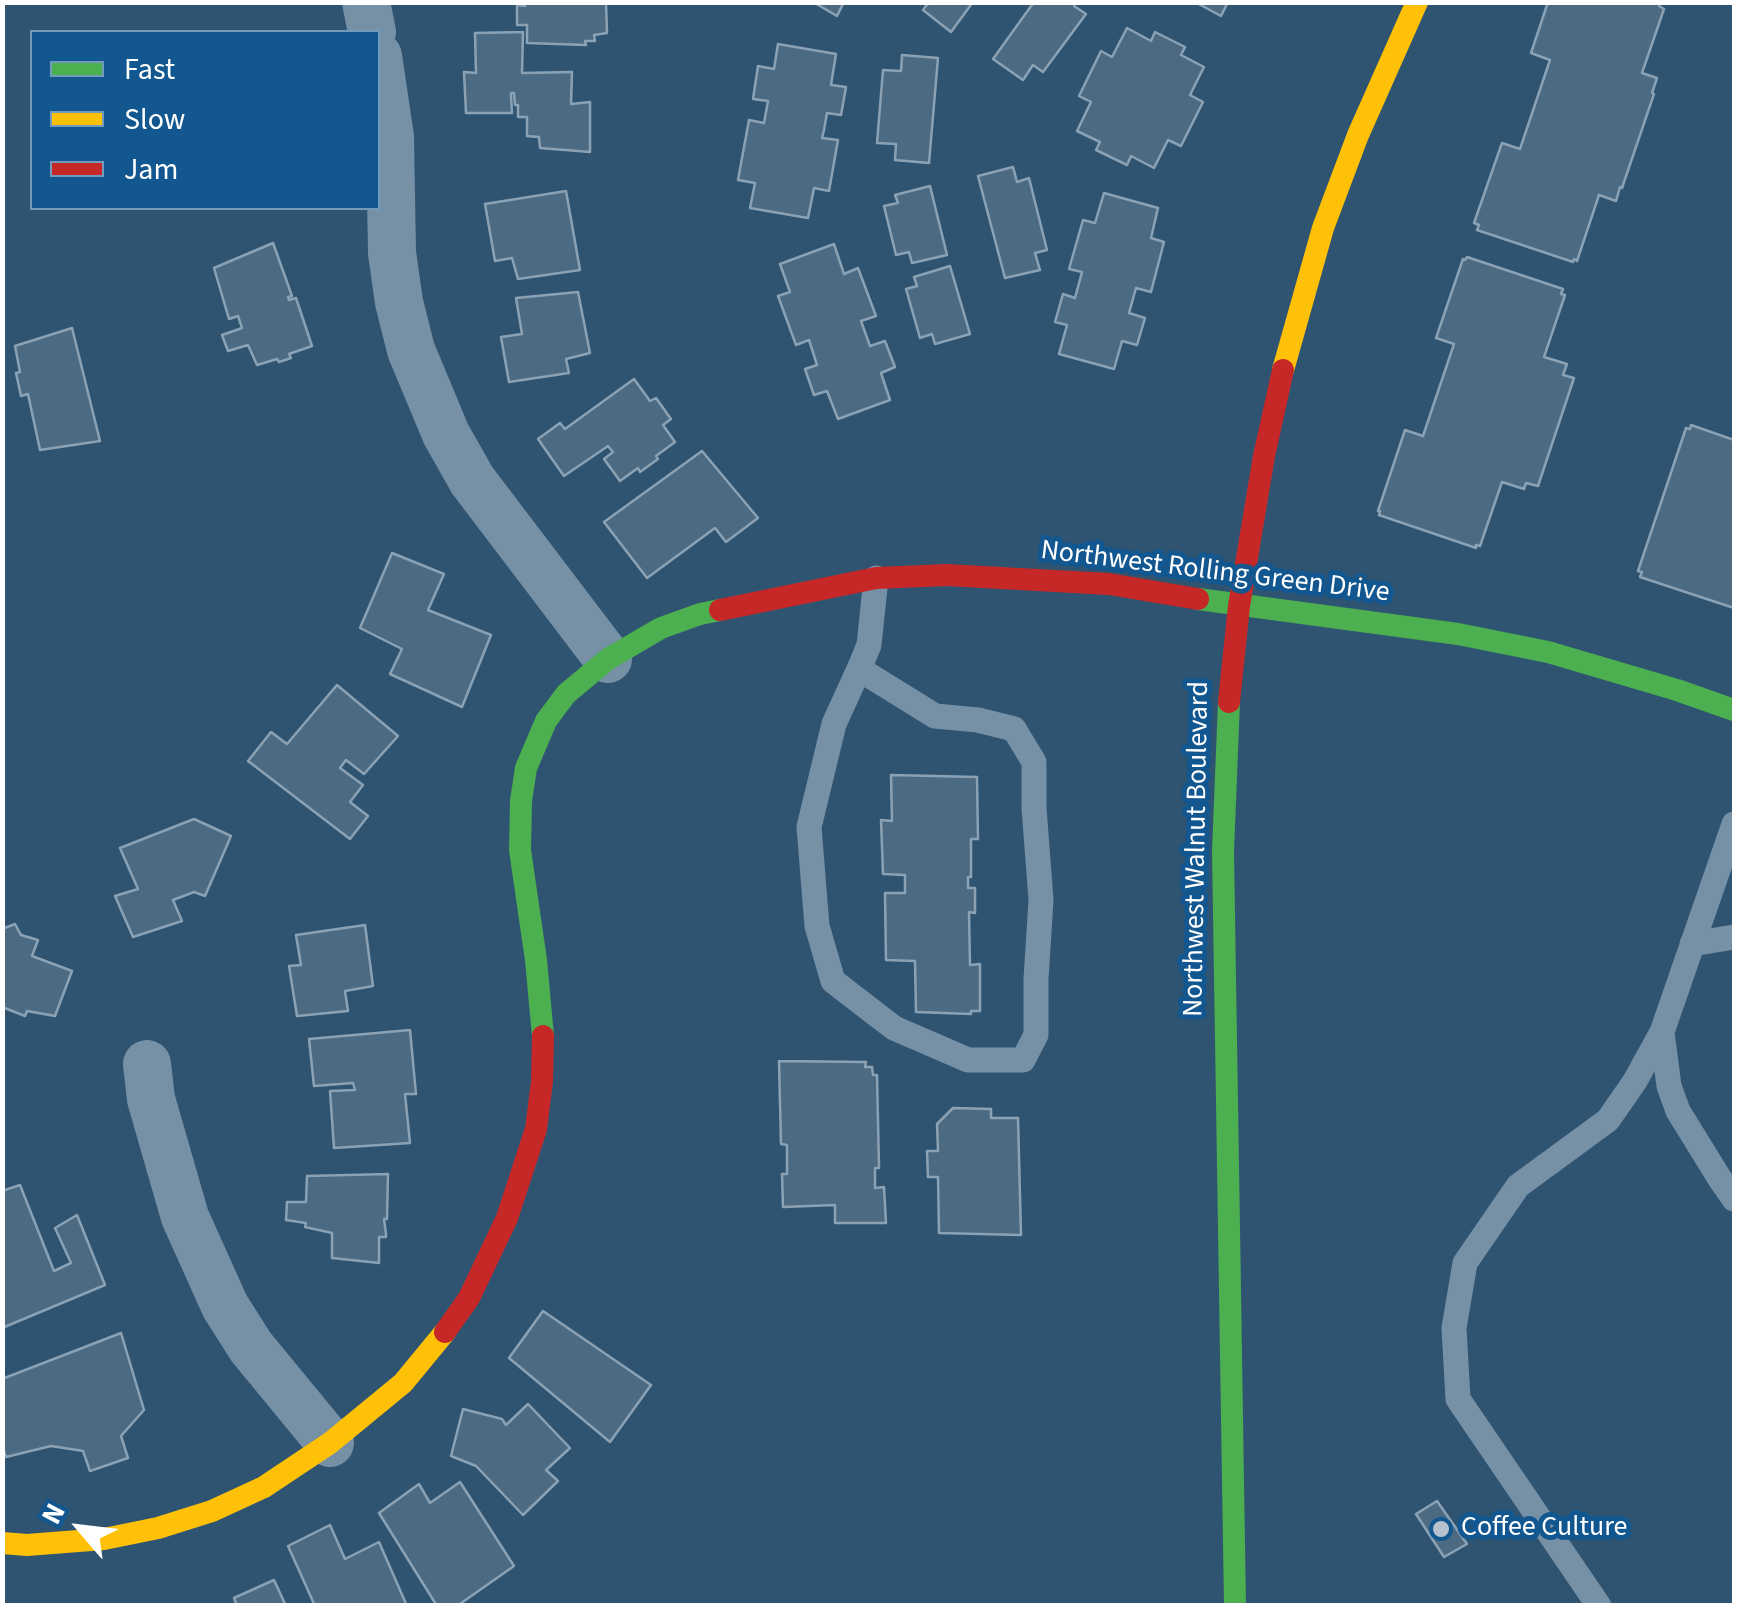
<!DOCTYPE html>
<style>
body{margin:0}
#map{position:relative;width:1737px;height:1608px;overflow:hidden;background:#2f5472;font-family:"Source Sans 3",sans-serif}
canvas{display:block}
.frame{position:absolute;inset:0;border:5px solid #fff;pointer-events:none}
.legend{position:absolute;left:30px;top:30px;width:350px;height:180px;box-sizing:border-box;background:#12578f;border:2px solid #719abc;margin:0;padding:12px 18px;list-style:none;font-size:30px;color:#fff}
.legend li{display:flex;align-items:center;gap:20px;height:50px}
.legend b{width:50px;border:2px solid #719abc}
.north{position:absolute;left:30px;top:1478px;width:100px;height:100px;-webkit-text-stroke:8px #12578f;paint-order:stroke;rotate:298deg;font-size:28px;font-weight:700;line-height:40px;text-align:center;color:#fff}
.north::after{content:'';display:block;margin:auto;width:35px;height:45px;background:#fff;clip-path:polygon(50% 0,100% 100%,50% 72%,0 100%)}
</style>
<div id="map">
<canvas width="1737" height="1608"></canvas>
<div class="frame"></div>
<ul class="legend">
<li><b style="height:12px;background:#4caf50"></b>Fast</li>
<li><b style="height:12px;background:#ffc107"></b>Slow</li>
<li><b style="height:12px;background:#c62828"></b>Jam</li>
</ul>
<div class="north">N</div>
</div>
<script>
const g = document.querySelector('canvas').getContext('2d');
g.lineJoin = 'round';
function fill(path, color) { g.fillStyle = color; g.fill(path, 'evenodd'); }
const poly = rows => new Path2D(rows.map(r => 'M' + r).join(''));
function trace(path, color, width, dash) { g.strokeStyle = color; g.lineWidth = width; g.lineCap = dash ? 'butt' : 'round'; g.setLineDash(dash || []); g.stroke(path); }
function drawText(font, color, halo, rows, align = 'center') {
  g.font = font + ' "Source Sans 3",sans-serif'; g.lineWidth = 10; g.setLineDash([]); g.textBaseline = 'middle'; g.strokeStyle = halo; g.fillStyle = color; for (const [text, x, y, turn = 0] of rows) {
    g.save(); g.translate(x, y); g.rotate((+turn || 0) * Math.PI / 180); g.textAlign = isNaN(turn) ? turn : align; if (halo) g.strokeText(text, 0, 0); g.fillText(text, 0, 0); g.restore();
  }
}
const building = poly([
 [525,2,606,2,607,33,594,35,595,41,585,41,586,45,527,43,527,25,517,25,517,5,525,6,525,2],
 [813,2,844,2,837,16,813,2],
 [929,2,973,2,951,32,923,10,929,2],
 [1034,2,1076,2,1074,6,1086,14,1043,72,1033,65,1023,80,993,59,1034,2],
 [1195,2,1228,2,1221,16,1195,2],
 [1548,2,1660,2,1659,6,1664,9,1642,73,1657,78,1652,93,1654,94,1622,188,1620,187,1616,201,1599,195,1577,261,1574,259,1573,262,1477,230,1479,225,1474,223,1502,143,1520,149,1550,60,1531,53,1548,2],
 [1127,28,1151,41,1155,32,1185,47,1181,55,1204,67,1190,95,1203,102,1181,146,1168,140,1154,168,1131,156,1127,165,1096,150,1100,142,1077,131,1091,102,1079,96,1101,51,1112,57,1127,28],
 [523,32,522,73,572,72,571,104,590,102,590,152,540,148,539,137,527,136,527,117,518,117,518,105,515,105,514,93,511,93,512,113,466,113,464,72,476,73,475,33,523,32],
 [778,44,836,54,831,85,846,87,841,115,827,113,824,130,822,138,838,140,829,191,814,188,808,218,750,208,755,183,738,180,749,120,764,123,768,101,753,99,758,66,774,69,778,44],
 [902,55,938,58,929,163,895,160,896,144,877,143,883,70,901,71,902,55],
 [1013,167,1017,182,1029,178,1047,250,1035,253,1040,270,1005,278,978,176,1013,167],
 [930,186,947,255,912,263,909,252,896,255,884,206,898,203,895,195,930,186],
 [566,191,580,270,518,279,512,258,495,261,485,204,566,191],
 [1104,193,1158,208,1151,238,1164,242,1151,292,1136,288,1129,313,1145,318,1137,345,1122,341,1114,369,1059,354,1067,325,1055,322,1063,294,1075,298,1082,272,1069,269,1083,220,1095,223,1104,193],
 [273,243,292,296,288,297,289,300,296,298,312,346,289,354,291,358,279,362,277,359,257,365,248,345,228,351,222,335,242,328,238,316,229,319,214,268,273,243],
 [834,244,844,274,858,268,876,316,861,321,870,346,885,341,895,367,881,373,890,400,838,419,827,391,814,395,805,369,817,365,809,340,796,345,778,296,790,292,780,264,834,244],
 [1467,257,1563,289,1561,294,1565,295,1544,357,1567,364,1563,375,1574,378,1538,486,1526,483,1524,489,1502,482,1480,546,1476,545,1476,548,1379,515,1380,511,1378,511,1405,430,1423,436,1454,344,1436,338,1463,259,1465,260,1467,257],
 [950,266,970,334,935,344,932,334,920,338,906,289,917,286,914,277,950,266],
 [578,292,590,353,566,359,569,373,509,382,501,337,522,334,516,298,578,292],
 [72,328,100,441,40,450,28,394,21,396,16,373,20,372,15,346,72,328],
 [634,379,650,401,656,398,671,419,663,425,675,442,656,456,658,459,640,472,638,468,620,481,604,459,613,452,608,446,564,476,538,439,560,423,565,429,634,379],
 [1691,425,1734,440,1734,608,1640,577,1642,572,1638,571,1686,428,1690,429,1691,425],
 [702,451,758,518,726,542,715,528,647,578,604,522,702,451],
 [392,553,444,574,428,610,491,635,462,707,390,674,402,649,360,628,392,553],
 [337,685,398,736,364,774,346,760,340,768,363,785,350,802,368,816,350,839,248,761,271,732,287,744,337,685],
 [891,775,977,777,978,839,971,839,971,877,968,877,968,888,975,888,975,913,969,912,970,965,980,964,980,1011,971,1011,971,1014,916,1012,915,961,886,960,885,893,905,893,905,875,883,874,881,820,892,821,891,775],
 [194,819,231,836,205,896,194,892,173,900,182,921,133,937,115,896,138,889,120,848,194,819],
 [15,924,21,935,38,940,32,956,72,971,55,1016,27,1011,25,1016,2,1007,2,929,15,924],
 [365,925,373,986,345,991,348,1011,297,1016,289,966,301,965,296,935,365,925],
 [410,1030,416,1094,405,1094,410,1143,334,1148,330,1091,355,1090,353,1083,314,1086,309,1039,410,1030],
 [779,1061,866,1062,865,1067,872,1067,873,1075,877,1075,879,1168,875,1168,875,1188,884,1187,886,1223,835,1223,835,1205,783,1207,782,1174,787,1174,787,1145,781,1144,779,1061],
 [953,1108,991,1109,991,1118,1018,1118,1021,1235,939,1233,938,1177,928,1177,927,1151,938,1151,937,1124,953,1108],
 [388,1174,387,1219,384,1219,386,1234,386,1237,379,1237,379,1263,332,1258,332,1233,305,1227,306,1223,286,1220,287,1202,306,1202,307,1176,388,1174],
 [20,1185,54,1271,71,1263,55,1228,77,1215,105,1285,2,1328,2,1191,20,1185],
 [543,1311,651,1385,610,1442,509,1358,543,1311],
 [121,1333,144,1410,121,1436,128,1458,90,1471,83,1451,51,1446,6,1457,2,1446,2,1379,121,1333],
 [528,1404,570,1448,546,1470,558,1481,523,1515,476,1466,451,1456,463,1409,502,1419,506,1425,528,1404],
 [460,1482,514,1566,457,1606,437,1606,379,1513,419,1484,430,1503,460,1482],
 [1437,1501,1467,1544,1444,1557,1416,1514,1437,1501],
 [330,1525,345,1559,379,1542,407,1606,315,1606,288,1546,330,1525],
 [274,1580,286,1606,237,1606,234,1598,274,1580]
]);
fill(building, '#4c6a82');
trace(building, '#8ba2b4', 2.5);
trace(poly([
 [859,669,935,716,978,720,1014,729,1034,762,1034,808,1041,900,1036,979,1036,1035,1023,1060,968,1060,894,1028,833,981,817,926,809,827,834,724,859,669,869,645,876,578],
 [1692,944,1734,937],
 [1662,1032,1669,1086,1678,1111,1720,1179,1734,1199],
 [1599,1606,1458,1399,1454,1328,1465,1263,1518,1186,1608,1120,1635,1081,1662,1032,1734,824]
]), '#7690a6', 25);
trace(poly([
 [366,2,372,32],
 [378,56,390,137,392,253,399,302,411,350,446,434,472,480,608,659],
 [147,1064,151,1099,185,1217,225,1306,251,1347,330,1443]
]), '#7690a6', 48);
trace(poly([
 [1198,599,1458,634,1548,652,1677,690,1734,710],
 [1229,702,1223,851,1235,1606],
 [543,1036,536,960,520,850,521,801,526,768,546,721,566,694,608,659,661,628,700,614,720,610]
]), '#4caf50', 22);
trace(poly([
 [1283,370,1323,228,1358,135,1417,2],
 [2,1543,27,1545,104,1539,158,1528,212,1511,264,1487,330,1443,403,1383,445,1332]
]), '#ffc107', 22);
trace(poly([
 [720,610,876,578,947,575,1109,584,1198,599],
 [1229,702,1239,606,1264,456,1283,370],
 [445,1332,469,1298,507,1218,536,1129,542,1081,543,1036]
]), '#c62828', 22);
for (const [x, y, r, color] of [
 [1441,1529,10,"#b6c3ce"]
]) { const dot = new Path2D(); dot.arc(x, y, r, 0, 2 * Math.PI); g.fillStyle = color; g.fill(dot); trace(dot, '#12578f', 4); }
drawText('28px', '#fff', '#12578f', [
 ["Northwest Rolling Green Drive",1215,573,7],
 ["Northwest Walnut Boulevard",1198,849,-89]
]);
drawText('28px', '#fff', '#12578f', [
 ["Coffee Culture",1461,1529]
], 'left');
</script>
